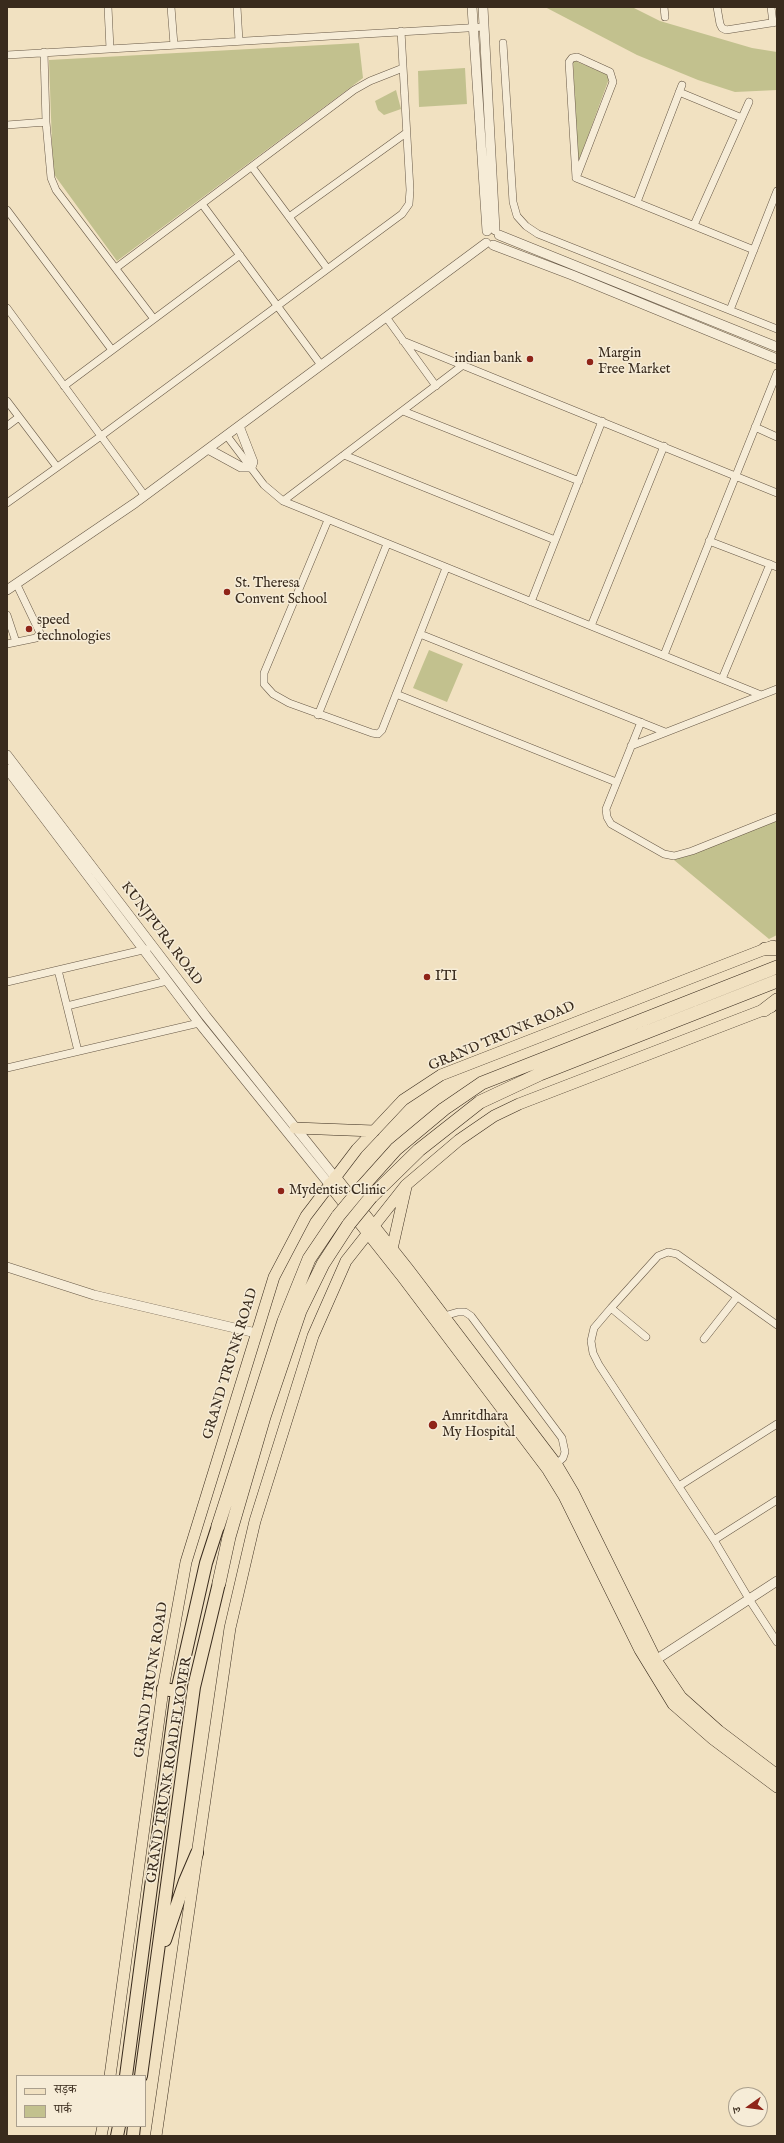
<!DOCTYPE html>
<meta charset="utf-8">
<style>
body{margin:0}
#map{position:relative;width:784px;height:2143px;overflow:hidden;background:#f1e1c1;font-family:"IM FELL English","Noto Serif Devanagari",serif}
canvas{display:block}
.frame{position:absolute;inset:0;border:8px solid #392b1d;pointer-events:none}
.legend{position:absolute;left:16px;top:2075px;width:130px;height:52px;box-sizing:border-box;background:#f6ecd7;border:1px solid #aa9f8d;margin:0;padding:5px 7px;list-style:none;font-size:12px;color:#392b1d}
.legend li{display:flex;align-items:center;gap:8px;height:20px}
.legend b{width:20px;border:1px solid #aa9f8d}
.north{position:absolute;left:728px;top:2087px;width:40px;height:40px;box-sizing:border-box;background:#f6ecd7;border:1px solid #aa9f8d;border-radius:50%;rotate:256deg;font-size:11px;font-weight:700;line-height:16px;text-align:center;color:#392b1d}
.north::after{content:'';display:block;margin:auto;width:14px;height:18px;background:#8f2418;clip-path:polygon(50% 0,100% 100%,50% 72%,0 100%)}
</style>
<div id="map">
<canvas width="784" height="2143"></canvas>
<div class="frame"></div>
<ul class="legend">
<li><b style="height:5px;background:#f1e1c1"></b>सड़क</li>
<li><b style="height:11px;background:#c2c18e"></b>पार्क</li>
</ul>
<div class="north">उ</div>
</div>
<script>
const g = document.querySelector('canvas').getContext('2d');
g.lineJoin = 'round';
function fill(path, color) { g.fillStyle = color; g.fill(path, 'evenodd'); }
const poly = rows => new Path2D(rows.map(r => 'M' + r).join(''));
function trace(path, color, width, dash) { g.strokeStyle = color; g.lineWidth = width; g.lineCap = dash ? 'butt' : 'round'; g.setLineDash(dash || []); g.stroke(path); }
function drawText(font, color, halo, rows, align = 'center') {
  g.font = font + ' "IM FELL English",serif'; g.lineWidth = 3; g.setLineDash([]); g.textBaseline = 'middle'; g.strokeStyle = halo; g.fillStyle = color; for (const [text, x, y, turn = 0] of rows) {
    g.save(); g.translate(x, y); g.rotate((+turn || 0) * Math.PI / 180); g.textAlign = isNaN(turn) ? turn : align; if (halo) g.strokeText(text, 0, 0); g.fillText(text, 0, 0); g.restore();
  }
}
fill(poly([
 [545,7,632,7,660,21,752,48,777,52,777,90,735,92,698,80,637,55],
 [359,43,363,78,117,261,53,173,49,60],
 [573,60,610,76,578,163],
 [465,68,467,104,419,107,418,71],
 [396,90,401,109,384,115,378,110,375,101],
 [429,650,463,664,447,702,413,688],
 [777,821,777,935,769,939,674,860]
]), '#c2c18e');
const minor = poly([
 [108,7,110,49],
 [171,7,174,45],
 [237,7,239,41],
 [664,7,665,17],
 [717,7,720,24,722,28,726,30,777,22],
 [771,7,773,23],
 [503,43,513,202,517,216,526,226,538,234,777,329],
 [44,52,46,122,51,178,56,190,154,319],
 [7,55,484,27],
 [679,92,742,118],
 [7,125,46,122],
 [252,167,327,268],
 [576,178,613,82,610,72,577,57,572,58,569,62,576,178,754,250],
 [637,202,682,85],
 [202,204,321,365],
 [7,210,112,350],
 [289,217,406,133],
 [694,225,749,102],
 [116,268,354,90,370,81,403,68],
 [7,308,145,496],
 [730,310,777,191],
 [386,317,436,386],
 [403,341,777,493],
 [64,386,240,255],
 [7,401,57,467],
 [403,411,579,481],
 [7,426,19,417],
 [755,427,777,437],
 [227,436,264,485,283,501,761,695],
 [344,455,555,540],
 [283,501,463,365],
 [7,503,101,436,402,214,409,204,410,190,401,31],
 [328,520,264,673,264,684,273,694,289,703,372,733,378,734,382,730,446,568],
 [709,541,777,567],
 [531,602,602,421],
 [7,615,16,642],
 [591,626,664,446],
 [420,634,665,732],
 [7,644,36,638,40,633,17,585],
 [664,655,777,373],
 [722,679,770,564],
 [396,694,616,782],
 [318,715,387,544],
 [641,722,606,809,607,817,611,824,664,854,674,856,692,851,777,817],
 [631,746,777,689],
 [58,970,78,1051],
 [7,982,147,949],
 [67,1006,167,981],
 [7,1068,199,1023],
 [611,1308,646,1337],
 [444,1316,458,1312,465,1312,471,1316,562,1438,565,1452,563,1458,554,1466],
 [777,1325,677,1254,668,1252,658,1256,611,1308,594,1328,591,1341,593,1353,599,1365,714,1540,749,1599,777,1642],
 [704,1339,737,1297],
 [679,1486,777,1424],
 [714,1540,777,1500]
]);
const tertiary = poly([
 [472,7,487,231],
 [483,7,495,230],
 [499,235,777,347],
 [493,245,572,275,777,359],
 [208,449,241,467,251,467,253,462,239,426],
 [7,590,135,503,486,243],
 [7,755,206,1016,335,1177],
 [7,769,199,1023,329,1184],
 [7,1267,94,1295,256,1333],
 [651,1663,777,1581]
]);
const primary = poly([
 [295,1128,374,1131],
 [335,1177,408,1269,557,1465,573,1492,656,1660,681,1697,719,1731,777,1775],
 [329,1184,401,1275,548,1470,564,1496,640,1650,673,1704,713,1739,777,1787],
 [392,1249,406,1187],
 [110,2076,163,1689,186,1562,274,1277,306,1216,357,1149,403,1100,441,1075,773,946],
 [101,2136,103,2126],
 [156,2136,230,1628,255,1521,313,1336,346,1261,406,1185,459,1140,494,1116,519,1104,771,1007]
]);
const trunk = poly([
 [163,1689,177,1691],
 [165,1940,185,1881,197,1853],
 [126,2076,177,1691,206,1563,218,1526],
 [141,2076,194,1687,219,1583],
 [117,2136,119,2126],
 [133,2136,134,2126]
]);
const motorway = poly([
 [765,949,777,949],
 [764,1010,777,1000],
 [362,1187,396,1149,444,1109,482,1083,777,967],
 [371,1197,419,1150,480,1102,540,1074,777,981],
 [218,1526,284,1321,309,1259,338,1216],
 [219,1583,229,1537,264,1417,300,1311,323,1264,349,1224]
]);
trace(minor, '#675846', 8);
trace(tertiary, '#675846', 10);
trace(primary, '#392b1d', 12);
trace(trunk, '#392b1d', 14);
trace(motorway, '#392b1d', 14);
trace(minor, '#f6ecd7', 7);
trace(tertiary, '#f6ecd7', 9);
trace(primary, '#f1e1c1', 11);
trace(trunk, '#f1e1c1', 12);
trace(motorway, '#f1e1c1', 13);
const motorwayBridge = poly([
 [338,1216,362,1187],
 [349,1224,371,1197]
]);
trace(motorwayBridge, '#392b1d', 14, []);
trace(motorwayBridge, '#f1e1c1', 13);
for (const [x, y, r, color] of [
 [530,359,4,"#8f2418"],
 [590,362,4,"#8f2418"],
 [227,592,4,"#8f2418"],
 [29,629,4,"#8f2418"],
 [427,977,4,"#8f2418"],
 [281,1191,4,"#8f2418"],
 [433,1425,5,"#8f2418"]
]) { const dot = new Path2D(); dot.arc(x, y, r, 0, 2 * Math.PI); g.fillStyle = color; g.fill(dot); trace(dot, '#f6ecd7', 1.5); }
drawText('14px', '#392b1d', '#f6ecd7', [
 ["Margin",598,354],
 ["Free Market",598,370],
 ["indian bank",522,359,"right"],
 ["St. Theresa",235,584],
 ["Convent School",235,600],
 ["speed",37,621],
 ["technologies",37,637],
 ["ITI",435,977],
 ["Mydentist Clinic",289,1191],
 ["Amritdhara",442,1417],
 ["My Hospital",442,1433]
], 'left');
drawText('14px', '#392b1d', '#f6ecd7', [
 ["KUNJPURA ROAD",161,934,53],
 ["GRAND TRUNK ROAD",502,1037,-23],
 ["GRAND TRUNK ROAD",231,1364,-73],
 ["GRAND TRUNK ROAD",152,1680,-81],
 ["GRAND TRUNK ROAD FLYOVER",170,1770,-81]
]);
</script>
